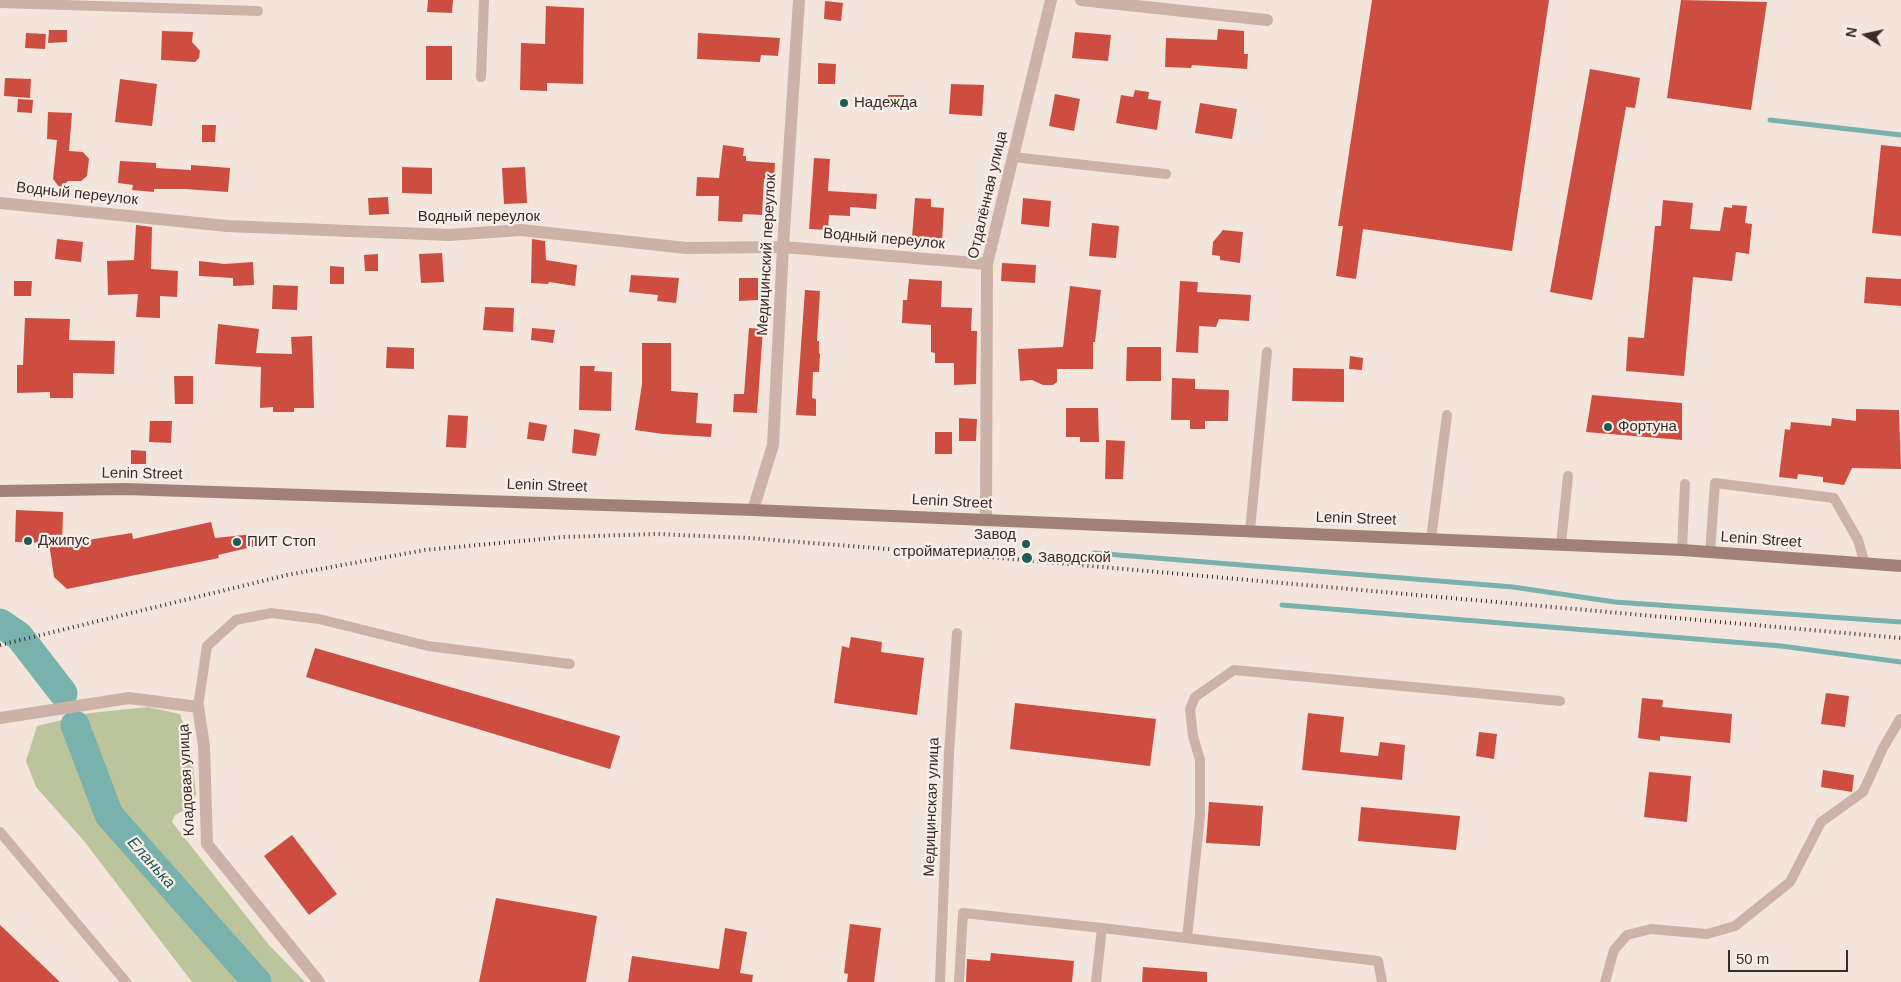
<!DOCTYPE html>
<meta charset="utf-8">
<style>
body{margin:0}
#map{position:relative;width:1901px;height:982px;overflow:hidden;background:#f4e5dc;font-family:Helvetica,sans-serif}
canvas{display:block}
.north{position:absolute;left:1841px;top:10px;width:50px;height:50px;-webkit-text-stroke:4px #fbf0e9;paint-order:stroke;rotate:280deg;font-size:14px;font-weight:700;line-height:20px;text-align:center;color:#382b28}
.north::after{content:'';display:block;margin:auto;width:18px;height:22px;background:#382b28;clip-path:polygon(50% 0,100% 100%,50% 72%,0 100%)}
.scale{position:absolute;left:1728px;top:950px;width:120px;height:22px;box-sizing:border-box;border:2px solid #382b28;border-top:0;padding-left:6px;font-size:15px;line-height:18px;white-space:nowrap;color:#382b28;-webkit-text-stroke:4px #fbf0e9;paint-order:stroke}
</style>
<div id="map">
<canvas width="1901" height="982"></canvas>
<div class="north">N</div>
<div class="scale">50 m</div>
</div>
<script>
const g = document.querySelector('canvas').getContext('2d');
g.lineJoin = 'round';
function fill(path, color) { g.fillStyle = color; g.fill(path, 'evenodd'); }
const poly = rows => new Path2D(rows.map(r => 'M' + r).join(''));
function trace(path, color, width, dash) { g.strokeStyle = color; g.lineWidth = width; g.lineCap = dash ? 'butt' : 'round'; g.setLineDash(dash || []); g.stroke(path); }
function drawText(font, color, halo, rows, align = 'center') {
  g.font = font + ' Helvetica,sans-serif'; g.lineWidth = 4.5; g.setLineDash([]); g.textBaseline = 'middle'; g.strokeStyle = halo; g.fillStyle = color; for (const [text, x, y, turn = 0] of rows) {
    g.save(); g.translate(x, y); g.rotate((+turn || 0) * Math.PI / 180); g.textAlign = isNaN(turn) ? turn : align; if (halo) g.strokeText(text, 0, 0); g.fillText(text, 0, 0); g.restore();
  }
}
fill(poly([
 [148,707,180,714,191,748,196,794,190,807,175,815,172,822,269,945,305,982,192,982,84,841,36,787,26,761,37,726,90,713]
]), '#bcc49b');
trace(poly([
 [1770,120,1901,135],
 [1094,553,1513,587,1615,602,1901,622],
 [1282,605,1781,646,1901,662]
]), '#79b2ac', 5);
trace(poly([
 [0,623,19,636,63,693],
 [75,725,109,815,257,982]
]), '#79b2ac', 29);
fill(poly([
 [428,0,453,0,452,13,427,12],
 [1372,0,1549,0,1512,251,1363,229,1356,279,1336,276,1343,226,1338,226],
 [1681,0,1767,2,1751,110,1667,98],
 [825,1,843,3,841,21,824,19],
 [546,6,584,8,583,84,547,83,547,91,520,90,521,43,545,44],
 [1218,29,1244,31,1244,54,1248,54,1247,69,1192,65,1191,68,1165,67,1166,38,1217,40],
 [49,30,67,30,67,42,48,43],
 [162,31,193,32,192,42,200,51,199,58,195,62,161,60],
 [1075,32,1111,35,1108,61,1072,58],
 [26,33,46,34,45,49,25,48],
 [698,33,780,38,778,56,761,55,760,62,697,59],
 [426,46,452,46,452,80,426,80],
 [818,63,836,64,835,84,818,84],
 [1590,69,1640,78,1635,108,1626,107,1592,300,1550,292],
 [5,78,31,79,30,98,4,96],
 [120,79,157,84,152,126,115,122],
 [951,84,984,85,982,116,949,114],
 [1135,90,1149,92,1148,99,1161,101,1157,130,1116,123,1121,95,1133,97],
 [1055,94,1080,99,1074,131,1049,126],
 [888,95,904,95,903,108,887,108],
 [18,99,33,100,32,113,17,112],
 [1200,103,1237,109,1232,139,1195,133],
 [48,112,72,113,69,151,83,152,89,159,87,176,81,181,68,181,60,188,53,179,57,140,47,139],
 [202,125,216,125,215,142,202,142],
 [723,145,744,148,743,156,746,156,746,161,775,163,774,180,764,179,762,215,743,214,742,222,718,221,719,196,696,196,697,177,719,178],
 [1881,145,1901,147,1901,236,1872,233],
 [814,158,830,159,828,191,877,194,876,209,850,207,850,216,829,215,828,230,809,229],
 [120,161,156,163,156,168,191,170,191,165,230,168,228,192,185,189,154,189,154,192,132,190,133,185,118,183],
 [402,167,432,168,432,194,402,193],
 [525,167,527,203,504,204,502,168],
 [388,197,389,214,369,215,368,198],
 [915,198,931,199,931,207,944,208,942,241,912,238],
 [1023,198,1051,201,1049,227,1021,224],
 [1663,200,1693,203,1690,229,1720,231,1724,207,1732,208,1732,205,1747,206,1745,223,1752,224,1749,254,1736,252,1732,281,1693,277,1684,376,1626,371,1628,337,1644,338,1655,226,1661,226],
 [1092,223,1119,226,1116,258,1089,256],
 [136,225,152,227,151,269,178,271,177,297,160,296,160,318,136,317,138,294,108,295,107,261,134,260],
 [1223,230,1243,232,1240,263,1220,260,1220,256,1212,255,1213,242],
 [57,239,83,242,81,262,55,259],
 [532,239,545,241,546,260,577,265,575,286,549,282,548,284,531,283],
 [442,253,444,282,421,283,419,254],
 [378,254,378,271,365,271,364,255],
 [199,261,225,264,253,262,254,285,233,286,233,278,199,276],
 [1002,263,1036,265,1035,283,1001,281],
 [330,266,344,267,344,284,330,284],
 [631,275,679,278,676,303,657,301,658,295,629,292],
 [1866,277,1901,279,1901,306,1864,303],
 [739,278,758,278,758,300,739,301],
 [909,279,942,281,941,307,972,308,971,331,977,331,976,384,954,385,954,363,935,363,935,353,931,352,931,325,902,323,903,300,907,300],
 [14,281,32,281,31,296,14,296],
 [1180,281,1198,282,1197,292,1251,295,1249,321,1219,319,1216,327,1199,326,1198,353,1176,352],
 [273,285,298,286,297,310,272,309],
 [1070,286,1101,290,1095,342,1093,342,1093,369,1057,369,1057,382,1053,385,1043,385,1032,380,1020,381,1018,349,1063,347],
 [805,290,820,291,817,341,819,341,819,353,820,354,819,372,813,372,812,398,816,399,816,416,796,415],
 [485,307,514,308,513,332,483,330],
 [25,318,70,319,69,340,115,341,114,374,73,373,73,398,50,398,50,392,17,393,17,365,23,365],
 [218,324,259,329,256,353,292,354,291,337,312,336,314,408,294,408,294,412,273,412,273,407,260,408,261,367,215,364],
 [532,328,555,330,553,343,531,340],
 [749,328,763,329,757,413,733,412,734,394,744,394],
 [642,343,671,343,671,391,698,393,696,423,712,424,711,437,663,434,635,430,642,384],
 [387,347,414,348,414,369,386,368],
 [1127,347,1161,347,1161,381,1126,381],
 [1350,356,1363,358,1362,370,1349,369],
 [580,366,595,366,594,371,612,372,611,411,579,410],
 [1293,368,1344,369,1344,402,1292,401],
 [174,376,193,376,193,404,175,404],
 [1172,378,1195,379,1195,389,1229,390,1228,421,1205,421,1205,429,1190,429,1190,420,1171,420],
 [1592,395,1682,403,1682,440,1586,432],
 [1066,408,1098,408,1099,442,1080,442,1080,437,1066,437],
 [1856,409,1899,410,1901,469,1852,468,1844,485,1823,482,1823,477,1798,474,1797,479,1779,477,1785,429,1790,430,1791,422,1831,426,1832,418,1856,421],
 [448,415,468,416,466,448,446,447],
 [959,418,977,419,976,441,959,441],
 [150,421,172,421,171,443,149,442],
 [529,422,547,425,544,441,527,439],
 [574,429,600,434,596,456,572,453],
 [935,432,952,432,952,454,935,454],
 [1106,440,1125,441,1123,479,1105,479],
 [131,450,146,451,146,464,131,464],
 [16,510,63,512,62,544,132,533,133,539,211,522,215,538,254,534,256,546,218,555,219,558,67,589,54,577,49,543,15,542],
 [851,637,882,642,881,652,924,658,917,715,834,703,842,646,849,648],
 [315,648,620,736,610,769,306,677],
 [1826,693,1849,696,1845,727,1821,724],
 [1642,698,1663,700,1662,707,1732,714,1730,743,1660,736,1660,741,1638,738],
 [1015,703,1156,719,1150,766,1010,749],
 [1308,713,1344,717,1340,752,1378,756,1380,742,1405,745,1402,780,1302,770],
 [1479,732,1497,734,1494,759,1476,756],
 [1823,770,1854,775,1852,792,1821,787],
 [1649,772,1691,776,1687,822,1644,817],
 [1209,802,1263,806,1260,846,1206,843],
 [1361,807,1460,816,1456,850,1358,841],
 [292,835,337,894,309,915,264,856],
 [496,898,597,916,586,982,479,982],
 [850,924,881,928,874,982,847,982,848,974,844,973],
 [0,925,38,961,60,982,0,982],
 [725,928,747,932,740,973,753,975,752,982,628,982,632,956,719,969],
 [991,953,1074,961,1072,982,966,982,967,959,990,961],
 [1143,967,1207,972,1207,982,1142,982]
]), '#cd4d41');
trace(poly([
 [0,3,258,11],
 [481,77,484,0],
 [1013,157,1166,174],
 [1250,531,1267,352],
 [1431,539,1447,415],
 [1561,544,1568,476],
 [1682,550,1685,484],
 [1710,552,1715,483,1834,498,1858,540,1865,564],
 [198,707,207,646,236,620,271,613,319,619,428,646,570,664],
 [0,832,126,982],
 [1187,938,1200,816,1200,760,1193,736,1190,709,1195,697,1234,670,1560,701],
 [940,982,949,753,957,633],
 [959,982,963,913,1102,928],
 [1096,982,1102,928,1378,961,1382,982],
 [1605,982,1614,950,1627,935,1651,929,1707,934,1735,926,1790,882,1821,822,1863,792,1883,748,1900,719]
]), '#cdb2a7', 10);
trace(poly([
 [1081,0,1267,20],
 [0,203,227,226,449,235,521,230,686,248,783,247,987,264],
 [753,510,773,445,783,247,799,0],
 [986,520,987,264,1051,0],
 [0,718,129,698,198,707,204,746,207,844,319,982]
]), '#cdb2a7', 12);
trace(poly([
 [0,491,125,489,753,510,1682,550,1901,566]
]), '#a08078', 12);
trace(poly([
 [0,645,287,575,425,550,563,537,656,534,749,538,1001,558,1901,638]
]), '#382b28', 4, [1, 4]);
for (const [x, y, r, color] of [
 [844,103,5,"#1b5d56"],
 [1608,427,5,"#1b5d56"],
 [28,541,5,"#1b5d56"],
 [237,542,5,"#1b5d56"],
 [1026,544,5,"#1b5d56"],
 [1027,558,6,"#1b5d56"]
]) { const dot = new Path2D(); dot.arc(x, y, r, 0, 2 * Math.PI); g.fillStyle = color; g.fill(dot); trace(dot, '#fbf0e9', 2); }
drawText('15px', '#382b28', '#fbf0e9', [
 ["Надежда",854,103],
 ["Фортуна",1618,427],
 ["Завод",1016,535,"right"],
 ["стройматериалов",1016,552,"right"],
 ["Джипус",38,541],
 ["ПИТ Стоп",247,542],
 ["Заводской",1038,558]
], 'left');
drawText('15px', '#382b28', '#fbf0e9', [
 ["Водный переулок",77,194,6],
 ["Отдалённая улица",988,195,-77],
 ["Водный переулок",479,217],
 ["Водный переулок",884,239,5],
 ["Медицинский переулок",767,255,-87],
 ["Lenin Street",142,474,1],
 ["Lenin Street",547,486,2],
 ["Lenin Street",952,502,3],
 ["Lenin Street",1356,519,2],
 ["Lenin Street",1761,540,4],
 ["Кладовая улица",187,780,-93],
 ["Медицинская улица",932,807,-88]
]);
drawText('italic 16px', '#1b5d56', '#fbf0e9', [
 ["Еланька",151,863,48]
]);
</script>
